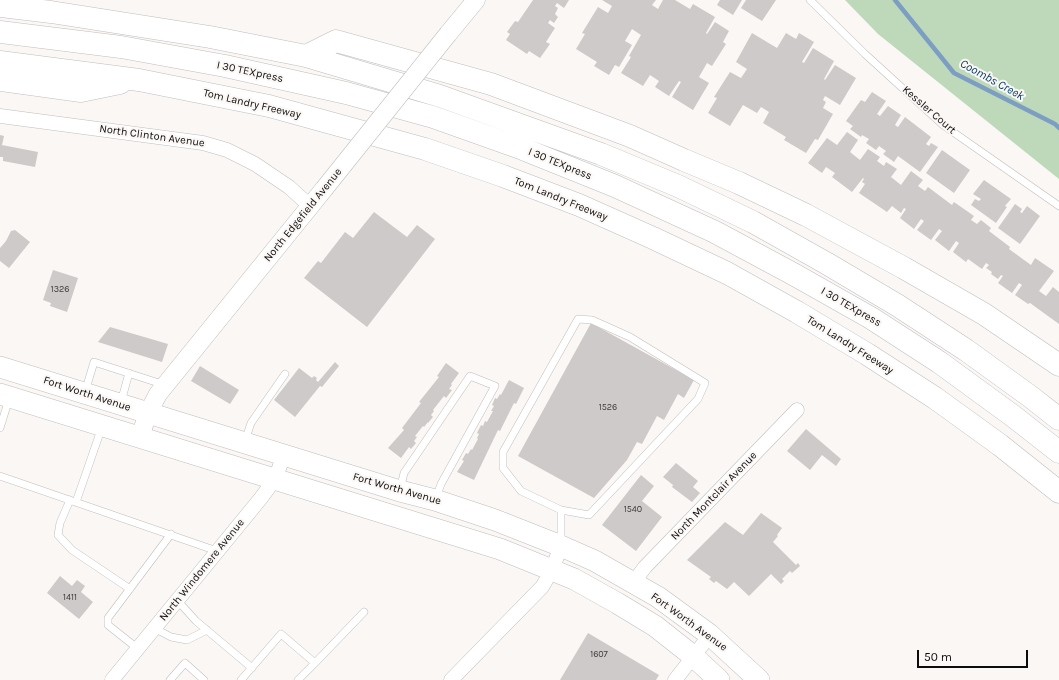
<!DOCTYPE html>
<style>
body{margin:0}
#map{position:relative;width:1059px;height:680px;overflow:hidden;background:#faf7f5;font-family:Karla,sans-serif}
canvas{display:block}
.scale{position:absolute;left:917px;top:650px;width:111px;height:18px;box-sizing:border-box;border:2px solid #0d0c0c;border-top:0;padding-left:5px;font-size:12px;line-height:14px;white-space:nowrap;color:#0d0c0c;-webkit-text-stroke:3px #faf7f5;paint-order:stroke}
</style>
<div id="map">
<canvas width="1059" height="680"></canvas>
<div class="scale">50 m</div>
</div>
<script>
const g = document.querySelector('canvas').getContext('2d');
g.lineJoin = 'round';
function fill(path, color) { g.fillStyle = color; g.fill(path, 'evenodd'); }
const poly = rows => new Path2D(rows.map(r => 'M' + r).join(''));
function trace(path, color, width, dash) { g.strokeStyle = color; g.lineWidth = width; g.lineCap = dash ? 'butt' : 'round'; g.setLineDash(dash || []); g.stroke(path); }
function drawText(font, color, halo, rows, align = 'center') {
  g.font = font + ' Karla,sans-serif'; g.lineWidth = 4; g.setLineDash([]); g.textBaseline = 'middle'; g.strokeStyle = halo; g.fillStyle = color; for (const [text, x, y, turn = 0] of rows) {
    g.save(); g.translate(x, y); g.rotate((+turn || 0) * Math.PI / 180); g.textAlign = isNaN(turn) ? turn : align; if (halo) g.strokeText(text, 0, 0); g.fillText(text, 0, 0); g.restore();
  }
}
fill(poly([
 [845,0,1059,0,1059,179,878,34]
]), '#bed9b9');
trace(poly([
 [895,0,954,73,1055,124,1059,128]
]), '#7b9ec2', 4.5);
fill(poly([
 [533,0,569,0,564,8,557,3,555,6,558,8,555,14,558,17,554,23,550,20,548,23,555,28,546,42,550,44,540,58,529,51,527,54,506,40,510,34,507,32,515,21,518,22],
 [602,0,656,0,652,5,658,9,663,0,675,0,690,9,693,4,715,17,706,33,707,34,715,22,729,31,723,42,726,44,712,66,707,63,699,77,709,83,693,110,672,97,681,82,679,81,669,96,655,87,659,81,650,75,643,86,621,73,631,57,629,56,641,35,632,29,625,41,632,45,619,67,615,65,609,75,594,66,597,62,576,49,585,34,582,33,598,7,608,13,612,6],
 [720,0,742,0,733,15,717,5],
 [746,0,776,0,762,21,741,8],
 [752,33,777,48,786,33,796,39,799,33,814,42,802,62,804,63,813,48,834,61,824,79,825,80,835,65,856,78,840,105,825,96,823,100,826,102,823,108,833,114,818,140,815,139,806,153,784,140,786,137,763,123,769,112,761,107,757,113,743,105,730,126,708,113,717,98,714,97,730,72,741,78,747,69,736,62],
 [872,92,886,101,877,114,880,116,888,106,901,115,895,125,898,127,905,117,931,137,926,144,929,146,931,143,938,147,920,172,898,156,894,162,883,154,886,151,879,146,876,150,866,143,869,139,862,135,861,137,850,129,853,126,846,121,861,100,865,102],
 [847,132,858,140,850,152,860,160,868,149,880,157,877,161,884,166,886,162,897,169,891,177,901,185,911,171,923,180,918,186,925,191,928,187,952,205,954,202,974,216,971,220,977,224,981,220,991,228,989,231,1010,247,1009,249,1031,265,1035,258,1054,271,1039,291,1046,296,1053,287,1059,292,1059,324,1030,303,1028,304,1015,295,1022,285,1019,283,1012,293,998,283,1003,276,1001,275,998,279,991,274,992,272,986,268,989,265,986,263,982,269,968,259,966,262,953,252,959,243,956,241,949,251,935,240,942,231,939,229,931,240,917,230,924,221,921,219,914,229,900,218,906,209,904,208,901,213,892,206,887,212,859,193,865,184,862,182,864,179,863,178,852,192,832,177,835,173,826,167,822,173,808,163,827,138,837,145],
 [0,135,4,136,2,145,38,152,35,167,3,161,3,157,0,157],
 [942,150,970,170,954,193,926,173],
 [984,180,1011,199,1005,206,1007,207,996,223,971,205,975,199,979,201,981,199,973,194],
 [1015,204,1022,209,1020,212,1022,213,1027,206,1040,216,1020,244,998,228],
 [374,212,407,237,417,225,435,239,367,327,304,278,318,261,321,263,345,232,353,238],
 [15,230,30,242,9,268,0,261,0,248,6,241,11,231],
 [53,270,78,278,67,312,50,306,51,303,43,300],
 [591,323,694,380,684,398,678,394,664,420,657,416,642,444,637,442,627,460,594,498,518,456],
 [110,327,168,344,162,362,98,342],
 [335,362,339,366,322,387,320,386,295,417,274,400,299,368,312,378,314,376,317,378,316,380,318,382],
 [446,363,459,373,451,384,452,385,449,389,452,390,446,398,444,396,433,410,434,411,431,415,433,417,428,423,428,422,424,427,423,426,415,436,417,437,414,441,416,443,411,449,409,447,401,458,388,448,404,430,402,428,421,403,419,402,439,377,437,376],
 [200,366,239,390,230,404,191,381],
 [509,380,524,388,516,404,514,403,500,431,498,430,474,480,457,472,464,461,462,460,466,453,468,454,471,449,472,450,478,439,477,438,479,434,477,433,481,425,483,426,485,421,487,422,493,411,491,411,494,406,492,405,495,398,497,399,500,394,501,395],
 [806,429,841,459,836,466,822,455,810,470,787,451],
 [676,463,698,481,693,487,700,493,692,502,672,487,673,485,663,477],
 [641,475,654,486,642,501,662,517,636,551,602,525],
 [761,513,782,528,777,535,778,536,773,542,796,565,798,563,800,566,792,573,790,571,782,579,784,581,781,584,771,574,749,596,734,582,727,589,716,581,714,583,709,579,711,577,687,560,725,522,743,535],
 [60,576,72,586,77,580,85,586,81,592,93,602,79,619,47,593],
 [588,633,659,675,656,680,560,680]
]), '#cecac9');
const service = poly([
 [810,0,865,54,943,125,1059,206],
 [85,392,94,362,165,385],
 [121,402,129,373],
 [0,428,9,399],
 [245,441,251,423,285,374],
 [0,476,217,551],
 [400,490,404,473,470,376,495,386,441,484,436,498],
 [70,500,60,523,58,535,72,550,130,589],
 [76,502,102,427],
 [561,510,521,491,503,468,503,452,578,319,592,320,630,337,705,383,698,399,589,515,561,510,561,543],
 [177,600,196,621,252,668],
 [154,628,171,637,187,640,207,630],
 [137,648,108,625,108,618,171,534],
 [315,663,364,612],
 [170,680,185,663,204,680],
 [241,680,281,634,315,663,298,680]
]);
const minor = poly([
 [0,116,203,143,227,150,255,164,289,187,310,206],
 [633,583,645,567,797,410],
 [112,680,261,498,275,479,284,455],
 [451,680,542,587,552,570,561,546],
 [675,680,710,635]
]);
const tertiary = poly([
 [448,34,476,0],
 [140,437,148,413,158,394,324,189]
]);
const secondary = poly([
 [0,367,400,491,435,500,495,520,561,546,595,561,658,597,710,635,759,680],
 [0,394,500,549,574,579,617,603,655,626,693,656,719,680]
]);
const motorway = poly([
 [0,6,51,12,210,37,306,56,440,96,601,154,678,186,753,222,826,263,897,305,966,350,1031,397,1059,419],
 [0,32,121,47,225,66,346,93,433,117,523,149,615,186,715,232,795,275,871,318,939,362,1013,416,1059,452],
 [306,56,336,41,491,84,630,136,684,160,739,183,806,215,904,268,984,314,1059,365],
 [0,62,139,80,269,106,425,149,503,176,579,205,653,238,727,273,797,312,867,354,935,398,1000,445,1059,492],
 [0,80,81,91,120,83]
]);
trace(service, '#c1bdbc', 8);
trace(minor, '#c1bdbc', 15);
trace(tertiary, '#c1bdbc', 19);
trace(secondary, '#c1bdbc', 22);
trace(motorway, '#c1bdbc', 23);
trace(service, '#fff', 7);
trace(minor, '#fff', 14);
trace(tertiary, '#fff', 18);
trace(secondary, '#fff', 21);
trace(motorway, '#fff', 22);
const tertiaryBridge = poly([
 [324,189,448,34]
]);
trace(tertiaryBridge, '#c1bdbc', 19, []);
trace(tertiaryBridge, '#fff', 18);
drawText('9px', '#3d3c3b', null, [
 ["1326",60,289],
 ["1526",608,407],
 ["1540",633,509],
 ["1411",70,597],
 ["1607",599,654]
]);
drawText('11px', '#0d0c0c', '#faf7f5', [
 ["I 30 TEXpress",250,72,12],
 ["Tom Landry Freeway",252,104,13],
 ["Kessler Court",929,110,41],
 ["North Clinton Avenue",152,136,8],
 ["I 30 TEXpress",560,164,22],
 ["Tom Landry Freeway",561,199,22],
 ["North Edgefield Avenue",303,215,-51],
 ["I 30 TEXpress",851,307,30],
 ["Tom Landry Freeway",850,345,32],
 ["Fort Worth Avenue",87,394,18],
 ["Fort Worth Avenue",397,489,16],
 ["North Montclair Avenue",714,496,-46],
 ["North Windomere Avenue",202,570,-51],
 ["Fort Worth Avenue",689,622,36]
]);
drawText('italic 12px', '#08406e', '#faf7f5', [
 ["Coombs Creek",992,80,29]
]);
</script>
